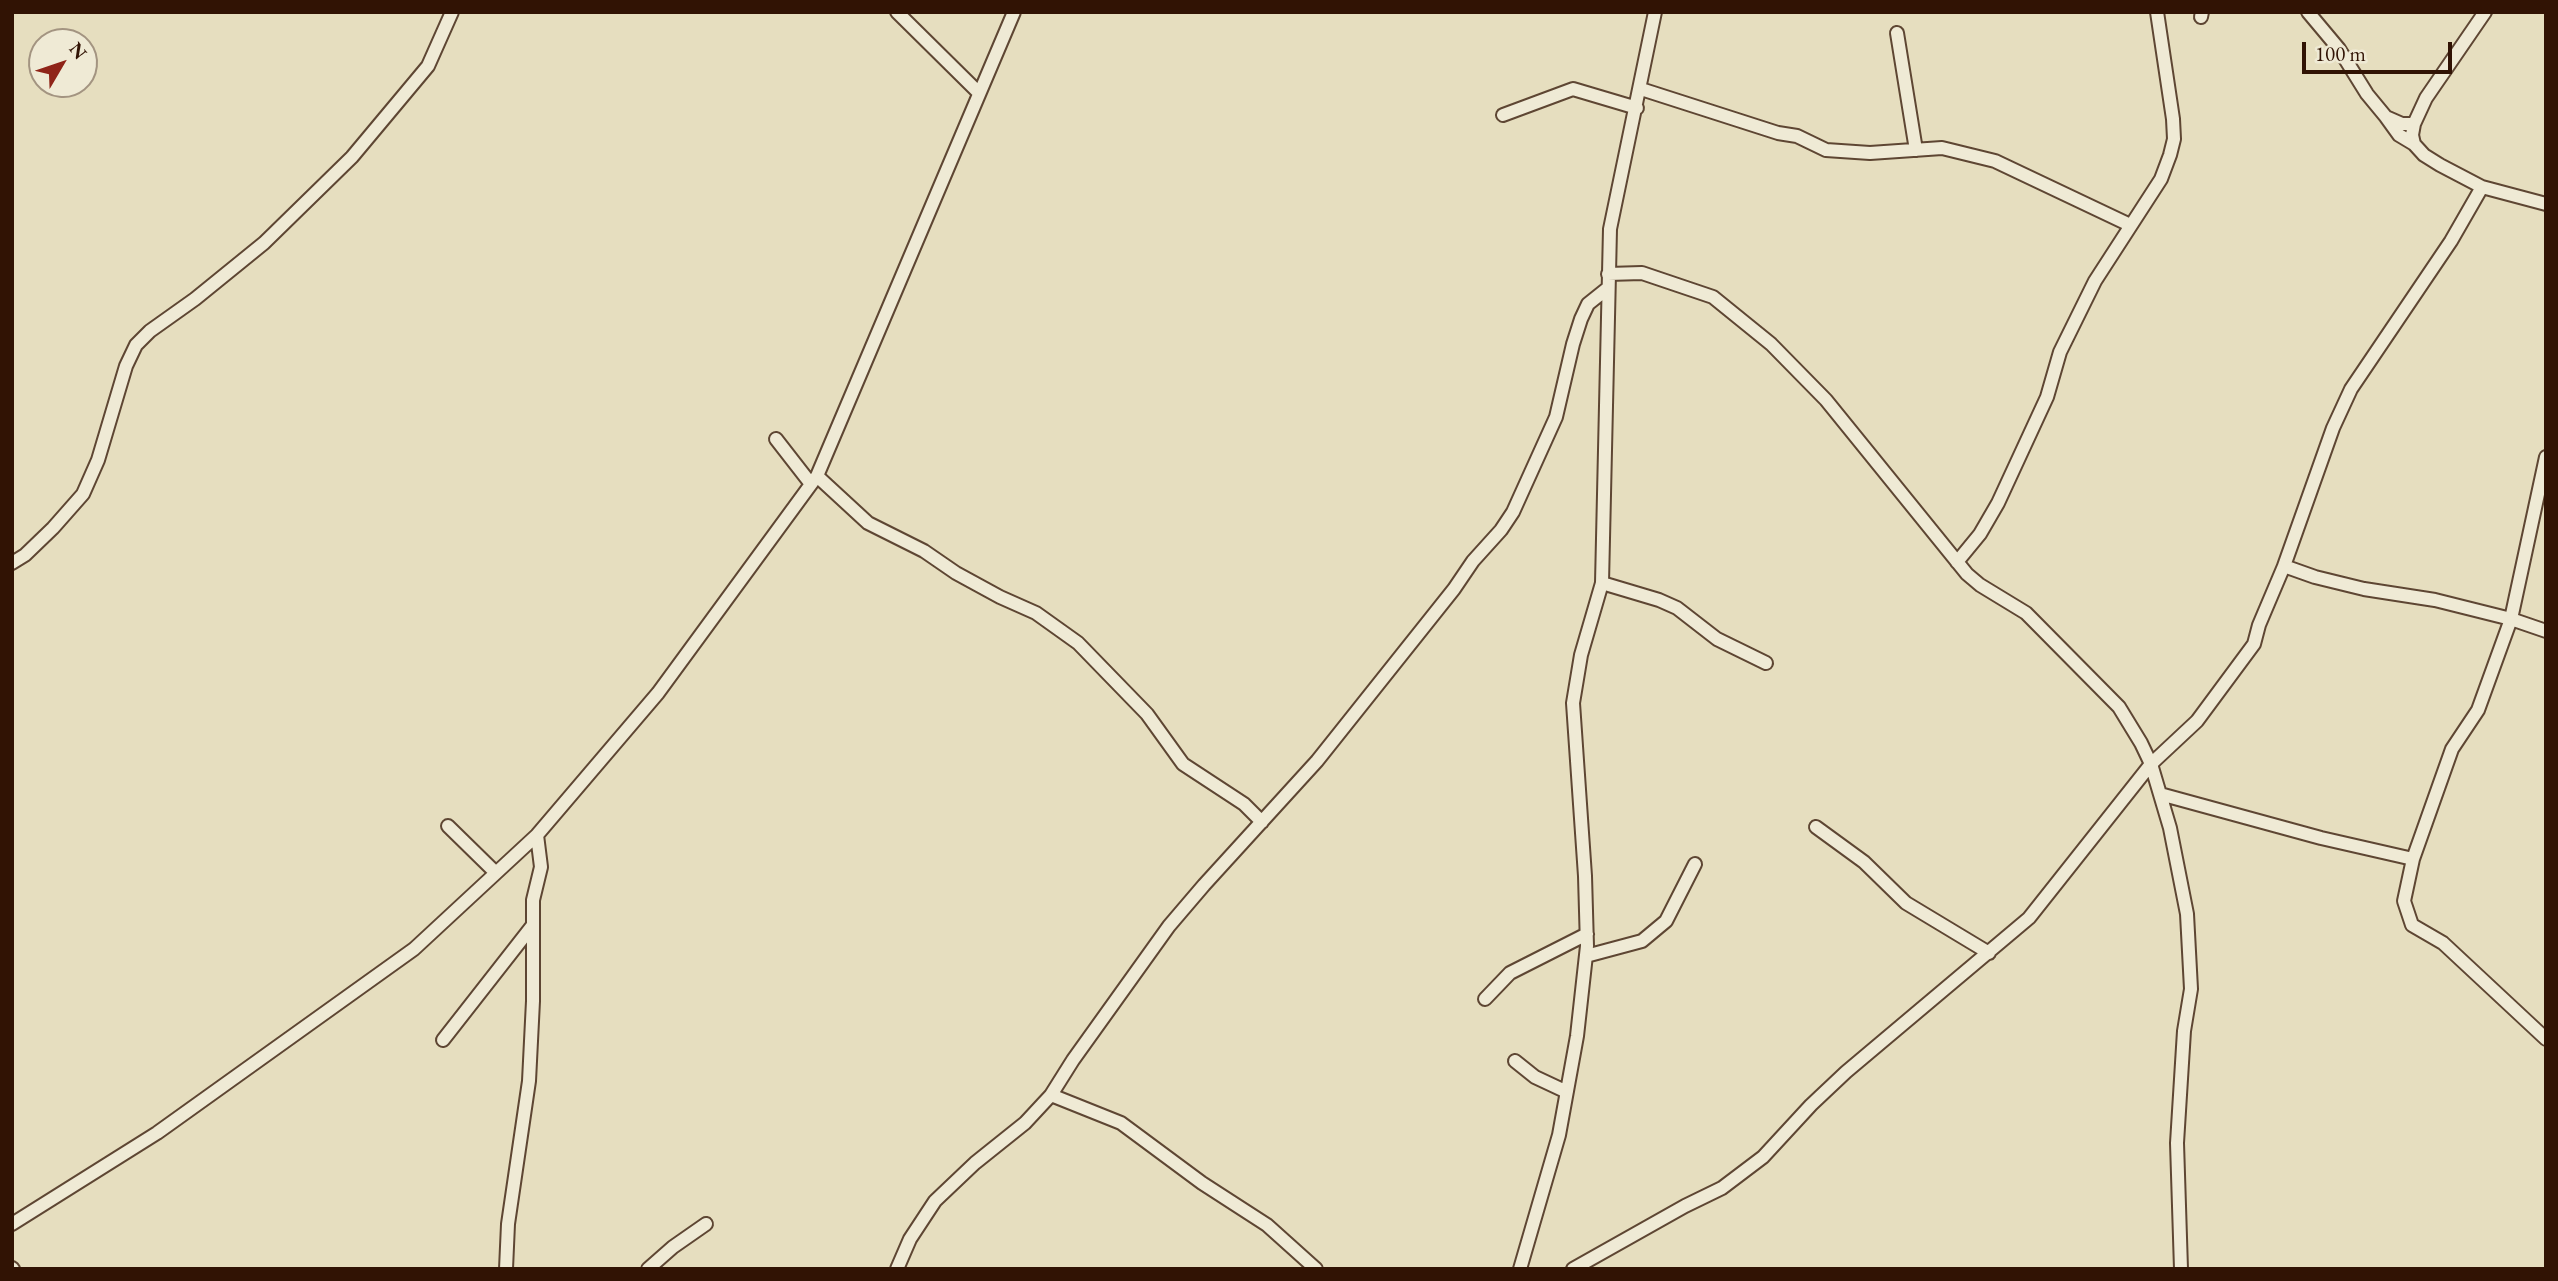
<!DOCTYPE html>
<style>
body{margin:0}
#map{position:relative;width:2558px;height:1281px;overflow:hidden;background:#e6debf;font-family:"EB Garamond",serif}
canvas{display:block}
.frame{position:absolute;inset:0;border:14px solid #311304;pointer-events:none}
.north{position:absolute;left:28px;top:28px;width:70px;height:70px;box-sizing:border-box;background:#efead5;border:2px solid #a39481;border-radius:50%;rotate:51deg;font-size:19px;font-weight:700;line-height:28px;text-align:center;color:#311304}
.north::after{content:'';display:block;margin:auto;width:24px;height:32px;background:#8f2418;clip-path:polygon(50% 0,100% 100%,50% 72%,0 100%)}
.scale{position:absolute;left:2302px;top:42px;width:150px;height:32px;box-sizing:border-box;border:4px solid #311304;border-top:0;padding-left:9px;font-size:21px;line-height:24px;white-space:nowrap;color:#311304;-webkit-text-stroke:5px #efead5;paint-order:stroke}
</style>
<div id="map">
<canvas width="2558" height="1281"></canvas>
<div class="frame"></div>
<div class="north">N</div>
<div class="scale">100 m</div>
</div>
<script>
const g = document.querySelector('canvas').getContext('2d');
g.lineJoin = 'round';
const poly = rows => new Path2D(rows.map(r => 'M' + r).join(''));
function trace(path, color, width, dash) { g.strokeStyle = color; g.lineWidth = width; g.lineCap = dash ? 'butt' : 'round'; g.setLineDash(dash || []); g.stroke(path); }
const minor = poly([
 [897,12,979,93],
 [2308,12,2339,49,2367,94,2386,117,2402,124,2414,124],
 [2485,12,2426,98,2414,124,2412,135,2414,144,2424,155,2440,165,2482,187,2546,204],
 [2201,17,2202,12],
 [1897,33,1916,150],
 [1641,89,1778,133,1797,136,1826,150,1870,153,1942,148,1995,161,2130,225],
 [1503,115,1573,89,1637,108],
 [2386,117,2399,135,2414,144],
 [1608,274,1642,273,1713,297,1771,344,1826,400,1967,574,1980,585,2026,613,2119,707,2141,743,2151,764,2170,828,2187,914,2191,989,2184,1031,2177,1143,2181,1269],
 [776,439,811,484],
 [2546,457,2511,619,2478,710,2452,749,2413,859,2404,901,2412,925,2443,943,2546,1039],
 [817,476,868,523,924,551,956,573,1000,597,1036,613,1078,643,1147,714,1183,764,1244,804,1262,822],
 [1957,562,1980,534,1998,503,2047,397,2060,352,2095,281,2161,179,2170,155,2174,139,2173,119,2157,12],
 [12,563,25,555,53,528,83,494,98,460,126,366,136,345,150,331,195,299,264,243,352,157,428,66,452,12],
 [2284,566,2315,577,2364,589,2435,600,2511,619,2546,631],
 [1602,583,1659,600,1677,608,1717,639,1766,663],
 [2160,794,2321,838,2413,859],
 [448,826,496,873],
 [1816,827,1864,862,1906,903,1989,953],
 [1586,956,1642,941,1666,921,1695,864],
 [1485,999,1510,973,1587,934],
 [443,1040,533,925],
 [1515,1061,1535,1077,1567,1092],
 [1051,1095,1121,1123,1202,1183,1267,1225,1316,1269],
 [12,1224,157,1133,414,949,537,835,658,693,817,476,1014,12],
 [12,1268,13,1269],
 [506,1269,508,1224,529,1081,533,1001,533,900,541,867,537,835],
 [648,1269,673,1247,706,1224],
 [897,1269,910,1239,935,1201,975,1163,1025,1123,1051,1095,1073,1060,1169,926,1204,885,1317,761,1454,589,1473,561,1501,530,1513,512,1556,417,1573,344,1581,319,1588,304,1608,288],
 [1520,1269,1559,1135,1577,1036,1587,946,1585,876,1573,703,1581,655,1602,583,1610,229,1655,12],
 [1573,1269,1685,1206,1722,1188,1763,1157,1811,1105,1846,1072,2029,918,2151,764,2197,721,2254,644,2259,625,2284,566,2333,428,2351,389,2451,241,2482,187]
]);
trace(minor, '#5e4633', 16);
trace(minor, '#efead5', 12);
</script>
